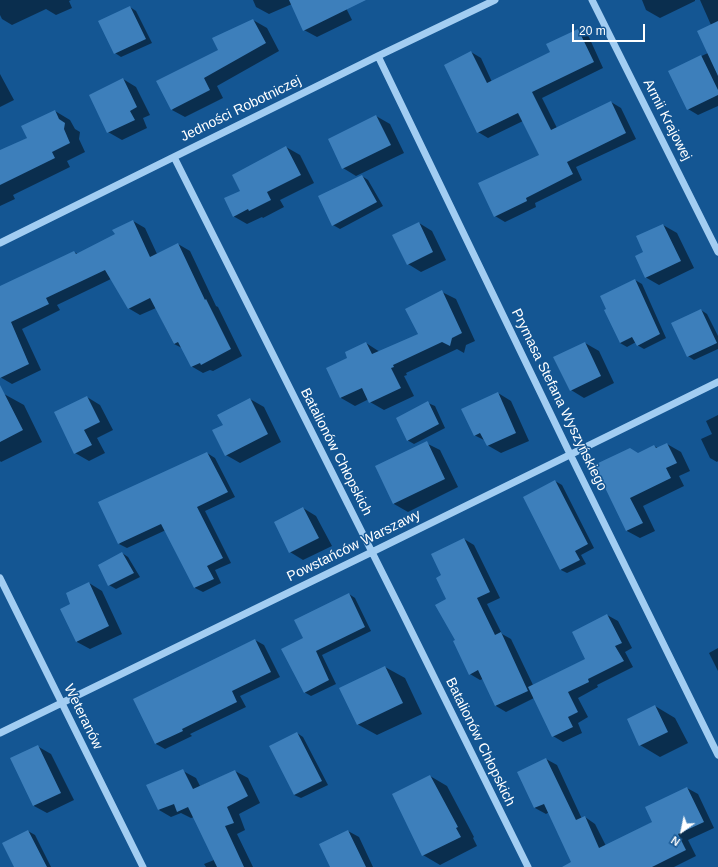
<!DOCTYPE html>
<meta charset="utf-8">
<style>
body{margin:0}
#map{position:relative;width:718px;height:867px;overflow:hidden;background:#145693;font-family:Helvetica,sans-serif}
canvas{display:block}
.north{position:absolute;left:662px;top:811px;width:40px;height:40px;-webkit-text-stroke:3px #145693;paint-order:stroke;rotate:213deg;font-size:11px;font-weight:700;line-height:16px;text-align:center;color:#fff}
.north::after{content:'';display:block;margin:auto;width:14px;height:18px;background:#fff;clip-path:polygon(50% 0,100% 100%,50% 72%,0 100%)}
.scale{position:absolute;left:572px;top:24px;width:73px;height:18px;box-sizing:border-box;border:2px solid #fff;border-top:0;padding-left:5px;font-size:12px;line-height:14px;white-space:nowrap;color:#fff;-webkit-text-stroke:3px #145693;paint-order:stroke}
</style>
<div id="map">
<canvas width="718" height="867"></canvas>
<div class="north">N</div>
<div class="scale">20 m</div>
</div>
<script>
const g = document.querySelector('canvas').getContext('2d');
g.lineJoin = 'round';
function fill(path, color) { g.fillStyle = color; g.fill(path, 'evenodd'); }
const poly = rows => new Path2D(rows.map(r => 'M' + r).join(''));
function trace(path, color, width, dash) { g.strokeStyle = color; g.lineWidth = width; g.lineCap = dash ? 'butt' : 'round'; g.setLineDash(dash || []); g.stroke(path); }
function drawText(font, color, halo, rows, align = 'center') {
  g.font = font + ' Helvetica,sans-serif'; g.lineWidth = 3; g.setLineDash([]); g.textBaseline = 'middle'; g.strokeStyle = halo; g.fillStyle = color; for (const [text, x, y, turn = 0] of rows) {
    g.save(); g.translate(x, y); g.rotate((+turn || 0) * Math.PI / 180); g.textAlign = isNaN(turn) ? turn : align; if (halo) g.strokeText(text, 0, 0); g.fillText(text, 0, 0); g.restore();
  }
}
fill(poly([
 [0,0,71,0,69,1,72,8,56,15,46,9,12,25,2,19,0,15],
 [253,0,342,0,352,20,317,37,304,30,292,4,269,14,256,7],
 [642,0,695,0,695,1,660,18,646,10],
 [700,0,718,0,718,106,698,115,688,109,669,71,708,53,711,25],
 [130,7,136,11,152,43,121,57,115,53],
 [253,20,267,28,279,51,217,86,223,98,185,117,172,110,219,50],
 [578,30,588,35,603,68,542,98,557,128,611,102,621,108,636,139,576,167,582,180,535,203,536,207,505,222,495,216,540,155,523,121,488,138,478,132,471,52,481,58,492,82,551,53],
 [0,74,14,100,0,107],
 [123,79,136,87,150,115,143,118,147,128,122,140,108,132],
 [55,111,70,120,75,129,80,132,79,139,85,152,67,161,70,167,13,195,15,199,0,206,0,151,28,138],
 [376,116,390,124,404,153,356,176,343,168],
 [286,147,300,155,314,183,280,200,284,207,263,218,262,217,247,224,233,216,241,191],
 [362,176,368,180,383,206,340,229,333,225],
 [133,221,145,228,157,254,178,244,190,251,216,306,218,307,242,356,213,371,210,370,203,373,191,366,182,348,174,344,156,308,140,315,128,308,111,279,57,305,60,310,22,329,41,370,12,384,0,377,0,301,74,252,78,254,116,235],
 [419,223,432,231,446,260,421,272,408,264],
 [663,225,677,233,694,268,659,285,645,277,644,253],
 [635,280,642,284,666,338,644,349,637,345,636,342,627,347,620,343],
 [442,292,456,299,475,341,466,345,464,353,457,349,406,373,407,375,404,376,414,396,384,410,370,402,369,399,355,406,341,398,327,368,349,358,366,343,380,352,419,334],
 [701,310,707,314,718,336,718,349,694,360,688,356],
 [585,343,599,351,614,383,584,398,571,390],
 [498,393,511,401,529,441,501,453,487,445,486,441,474,435],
 [4,394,24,405,42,442,1,462,0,461,0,396],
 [87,397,100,405,113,430,97,438,105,453,89,461,75,453],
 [250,399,264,407,281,442,240,463,226,455,225,426],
 [428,403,435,406,445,428,414,444,407,440],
 [718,415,718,461,717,462,710,458,701,439,712,434,706,421],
 [426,443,440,450,458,487,408,512,394,504,376,467],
 [667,444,681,452,690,471,679,476,684,486,643,506,655,531,640,538,627,531,630,449,638,454,654,446,658,448],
 [207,453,215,458,235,497,205,511,231,563,215,570,221,583,203,592,195,588,166,530,127,548,119,544],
 [555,481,562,485,594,548,581,555,586,564,567,573,561,570],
 [303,508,316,516,332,546,303,560,290,552],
 [464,539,474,545,500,598,487,604,502,634,511,639,533,685,587,659,607,615,618,621,632,648,625,652,633,667,597,685,598,687,578,698,588,717,578,723,582,733,563,742,553,736,534,698,506,712,496,706,483,679,480,680,470,674,456,641,442,576],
 [122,553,128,557,140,577,116,589,109,585],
 [89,583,102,591,122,634,90,649,77,642,72,605],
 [349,594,355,598,371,631,322,655,336,684,311,696,304,692,304,638],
 [255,640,264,645,280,677,240,696,246,707,190,734,192,736,165,749,156,744,134,699],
 [718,648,718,671,709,653],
 [385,667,405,678,422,714,377,735,357,724],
 [655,706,675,718,688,743,660,757,640,745],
 [297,733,303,737,328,785,301,798,294,795],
 [37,746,51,754,74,800,47,813,34,806],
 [546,759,557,765,582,819,585,817,595,824,606,846,653,822,687,788,698,794,714,828,688,840,696,856,674,867,591,867,549,812,546,814,535,808,519,773],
 [183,771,196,778,200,786,235,771,248,778,260,803,239,814,245,830,237,834,253,867,206,867,204,864,214,860,194,817,191,818,181,813,171,817,159,810],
 [430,776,447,786,474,837,473,838,477,846,440,865,423,855],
 [28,831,35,835,51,867,15,867],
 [348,831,359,837,373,867,331,867]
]), '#0007');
fill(poly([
 [289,0,366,0,303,31],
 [130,6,146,39,114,54,98,21],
 [253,19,266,43,204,78,210,90,171,110,156,81,218,50,212,38],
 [718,21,718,76,697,31],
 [578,29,594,62,532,92,551,130,611,101,626,133,567,162,573,174,526,198,527,201,494,217,478,183,539,155,518,113,477,133,444,65,471,51,487,83,550,52,546,44],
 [701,55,718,90,718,95,687,110,668,71],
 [123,78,137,107,130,111,135,120,107,133,89,95],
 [55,110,59,119,65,123,64,129,70,143,52,152,55,158,0,185,0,150,27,138,21,126],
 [376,115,391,145,342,169,328,139],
 [286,146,301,175,267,192,271,200,249,211,248,209,233,217,224,198,240,191,232,175],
 [362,175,377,202,332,226,318,196],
 [133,220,150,257,178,243,205,300,206,299,231,349,201,365,200,363,191,367,178,342,174,344,150,298,128,309,105,270,46,298,49,304,11,322,29,364,0,378,0,286,74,251,76,254,115,234,112,230],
 [419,222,433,252,407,265,392,235],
 [663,224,681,261,645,278,635,256,643,252,636,236],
 [635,279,660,334,637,346,632,337,620,343,604,310,606,309,600,296],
 [442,290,462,333,452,338,450,346,442,342,393,365,394,367,391,368,401,388,369,403,362,388,340,398,326,368,347,358,345,352,366,342,372,354,418,334,405,309],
 [701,309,717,343,687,357,671,323],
 [585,342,601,376,570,391,553,357],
 [0,385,23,430,0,442],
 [498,392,516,433,487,446,480,433,474,436,461,409],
 [87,396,100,422,84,430,92,445,74,454,54,412],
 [250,398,268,434,225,456,212,430,223,425,217,415],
 [428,401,439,424,407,441,396,418],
 [427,441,445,479,393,504,375,466],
 [667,443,677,463,666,468,671,478,630,498,643,523,626,531,594,465,630,448,638,453,654,445,656,448],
 [207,452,228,492,197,507,223,558,207,566,214,579,194,588,161,524,118,544,98,502],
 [555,480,588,544,575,551,580,560,560,570,523,497],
 [303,507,319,538,289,553,274,522],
 [464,538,490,592,477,598,495,635,501,632,528,691,495,706,478,670,469,675,453,641,455,640,435,605,446,599,436,578,441,575,431,554],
 [122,552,134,573,108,586,98,565],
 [89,582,109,626,76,642,60,609,70,604,66,593],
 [349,593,365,627,316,651,329,680,304,693,281,649,303,638,294,620],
 [607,614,622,643,615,646,624,661,588,679,589,682,568,692,578,712,568,717,573,727,552,737,528,687,585,659,572,632],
 [255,639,271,672,232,691,237,702,182,729,183,731,155,744,133,699],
 [385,666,403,703,357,725,339,688],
 [655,705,668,732,639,746,627,719],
 [297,732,322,781,294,795,269,746],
 [38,745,61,793,33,806,10,758],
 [546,758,576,820,585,816,599,848,652,822,645,807,687,787,704,822,678,834,686,850,652,867,562,867,571,862,544,804,534,808,517,772],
 [183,769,193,789,235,770,248,796,227,807,234,823,225,826,244,867,217,867,188,807,177,812,174,804,158,810,146,785],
 [430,775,458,827,456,828,461,837,422,856,392,794],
 [28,830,47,867,14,867,2,843],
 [348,830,366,867,330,867,319,844]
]), '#3d7fbb');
trace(poly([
 [592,0,718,252],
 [378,56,570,454,718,755],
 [174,157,400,608,528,867],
 [0,243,378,56,495,0],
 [0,578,143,867],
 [0,733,372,552,718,382]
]), '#a2cdf2', 7);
drawText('14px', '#fff', '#145693', [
 ["Jedności Robotniczej",241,109,-26],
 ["Armii Krajowej",667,120,63],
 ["Prymasa Stefana Wyszyńskiego",559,400,64],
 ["Batalionów Chłopskich",336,452,63],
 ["Powstańców Warszawy",354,546,-26],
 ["Weteranów",83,717,64],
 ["Batalionów Chłopskich",480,742,64]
]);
</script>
